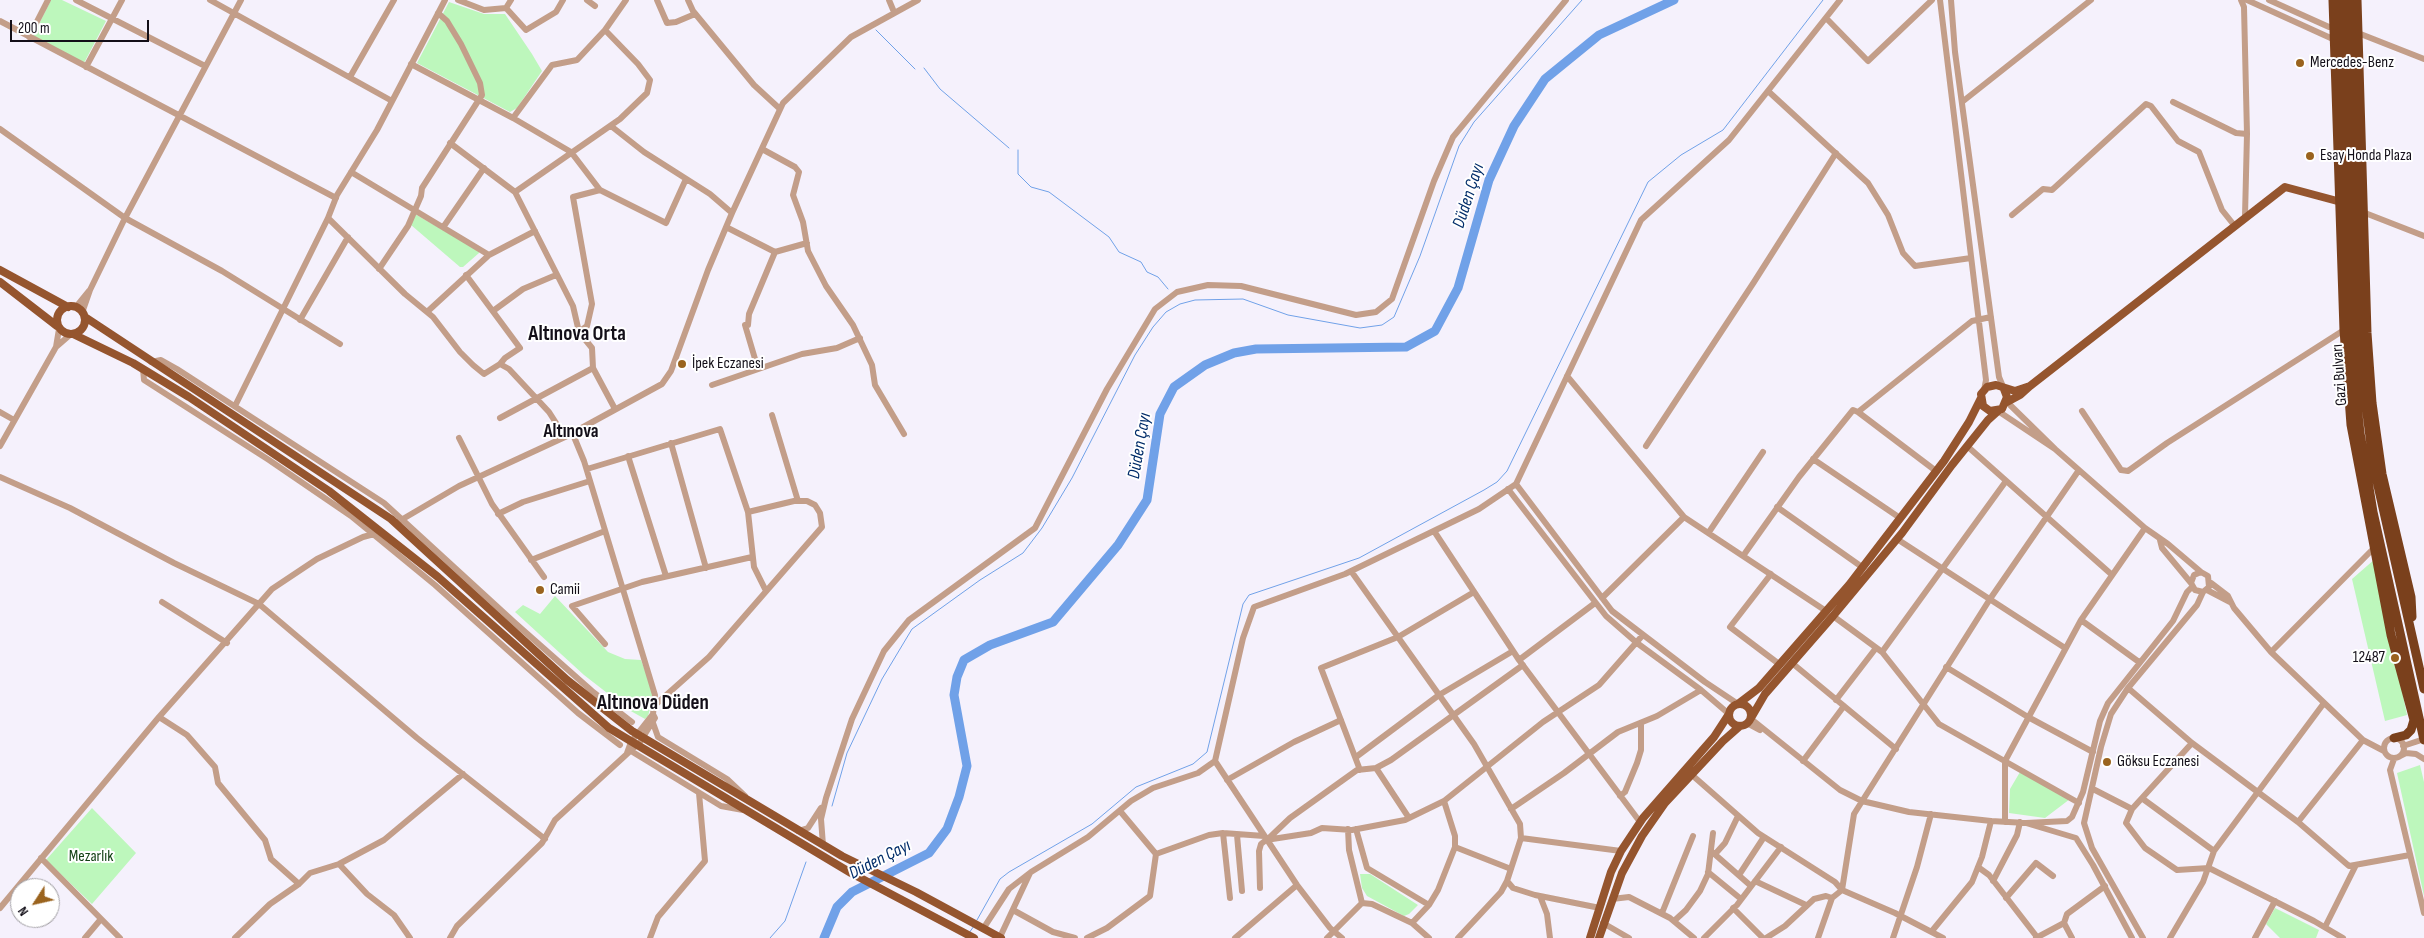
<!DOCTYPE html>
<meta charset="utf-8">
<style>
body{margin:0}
#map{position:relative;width:2424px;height:938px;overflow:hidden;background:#f5f1fc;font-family:"Sofia Sans Condensed",sans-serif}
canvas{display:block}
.north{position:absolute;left:10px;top:878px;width:50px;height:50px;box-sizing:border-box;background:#fff;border:1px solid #a19fa3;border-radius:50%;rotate:235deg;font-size:14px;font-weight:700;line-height:20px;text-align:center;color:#130f18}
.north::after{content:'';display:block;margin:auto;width:18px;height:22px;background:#9a631e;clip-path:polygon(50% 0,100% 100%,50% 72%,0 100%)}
.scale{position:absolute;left:10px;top:20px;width:139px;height:22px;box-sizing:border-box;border:2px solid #130f18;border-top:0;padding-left:6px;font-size:15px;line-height:18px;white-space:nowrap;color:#130f18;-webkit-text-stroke:4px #fff;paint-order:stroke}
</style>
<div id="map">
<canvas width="2424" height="938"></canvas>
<div class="north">N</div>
<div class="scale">200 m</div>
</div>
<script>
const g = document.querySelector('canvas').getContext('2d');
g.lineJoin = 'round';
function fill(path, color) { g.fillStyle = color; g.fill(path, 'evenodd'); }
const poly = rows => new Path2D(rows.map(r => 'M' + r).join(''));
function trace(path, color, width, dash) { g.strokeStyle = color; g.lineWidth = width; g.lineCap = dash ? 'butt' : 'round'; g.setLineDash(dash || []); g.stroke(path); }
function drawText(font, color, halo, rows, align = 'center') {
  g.font = font + ' "Sofia Sans Condensed",sans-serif'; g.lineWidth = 4; g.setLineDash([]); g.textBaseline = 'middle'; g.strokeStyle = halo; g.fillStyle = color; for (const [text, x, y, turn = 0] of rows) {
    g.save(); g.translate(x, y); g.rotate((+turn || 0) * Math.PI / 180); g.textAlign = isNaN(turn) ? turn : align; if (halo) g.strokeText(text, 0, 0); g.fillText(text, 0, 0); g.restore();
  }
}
fill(poly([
 [51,0,62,0,106,21,84,63,33,36],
 [449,2,484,14,505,14,532,54,542,71,517,108,510,112,417,63],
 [415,214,479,251,479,253,463,267,460,267,411,225],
 [2375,559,2407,715,2385,721,2352,579],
 [555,596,608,652,625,659,641,660,654,694,648,716,645,719,629,710,584,675,515,612,523,605,540,614],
 [2420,765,2424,782,2424,896,2397,773],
 [2020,772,2070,799,2045,818,2009,813,2010,789],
 [92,808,136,853,92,904,46,860],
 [1360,874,1370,874,1418,905,1409,914,1404,916,1367,896,1362,888],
 [2275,908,2319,930,2316,938,2280,938,2266,924]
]), '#bdf7bc');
trace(poly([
 [876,30,915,69],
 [924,68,940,89,1009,148],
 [1018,150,1018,174,1031,187,1049,192,1109,237,1119,252,1141,262,1147,272,1158,277,1168,289],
 [832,806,847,753,882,679,912,629,980,580,1023,553,1042,528,1072,478,1135,355,1153,327,1166,312,1180,304,1195,300,1243,299,1288,315,1360,328,1382,325,1394,317,1420,256,1459,146,1474,122,1582,0],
 [977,920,1000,879,1009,872,1092,824,1136,787,1193,764,1207,752,1243,604,1249,595,1359,558,1484,490,1497,482,1507,471,1648,182,1681,155,1723,130,1823,0],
 [969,933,974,926],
 [770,938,785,921,806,862]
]), '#70a1e8', 1);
trace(poly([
 [824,938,837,907,852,892,929,853,947,829,959,797,967,766,954,695,957,677,964,660,990,645,1053,622,1118,545,1147,500,1160,414,1174,387,1205,365,1234,353,1256,349,1406,347,1435,331,1458,288,1489,180,1514,126,1545,79,1599,35,1674,0]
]), '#70a1e8', 9);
trace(poly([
 [76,0,205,66],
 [210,0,392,101],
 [445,0,377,130,337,195,328,218,405,294,433,317,460,352,473,365,484,374,500,364,509,369,549,412,565,437],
 [458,0,484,10,506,8,511,0],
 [587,0,595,6],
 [657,0,667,23,676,22,695,14],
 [688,0,693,11,754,85,780,109],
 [889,0,894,12],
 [1940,0,1986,380,1984,390],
 [1951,0,1955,52,1999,377,2004,389],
 [2241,0,2244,7,2247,134,2245,216],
 [2247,0,2335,40],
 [2269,0,2329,27,2334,27],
 [506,8,526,30,556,12,563,0],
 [1826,18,1868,61,1932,0],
 [0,21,336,198],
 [605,30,626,0],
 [2358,33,2424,59],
 [29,37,48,0],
 [411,64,513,118,552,65,577,60,605,30,638,64,650,80,647,93,620,119,515,192],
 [86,67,122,0],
 [350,77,394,0],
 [1768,91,1868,183,1888,215,1903,253,1915,266,1971,258],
 [1962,102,2091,0],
 [2173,102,2236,133,2247,134],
 [513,118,571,152,600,190,666,223,686,179],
 [611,126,644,152,710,194,732,213],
 [0,129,125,218,222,271,340,344],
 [450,143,515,192,573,306,579,332,592,348,593,368,615,409],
 [762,149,795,167,799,172,793,195,803,222,808,251,826,286,853,325,872,365,875,385,904,434],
 [351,172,489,255],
 [2360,211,2424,236],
 [2012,215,2043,189,2052,190,2146,104,2151,106,2178,141,2199,152,2222,210,2234,225],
 [444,226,484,168],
 [726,227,775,252,807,243],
 [379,269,408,226,421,196,422,188,482,95,480,83,461,44,447,21,438,13],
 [466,275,520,348,505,358,500,364],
 [76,307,89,291],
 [493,311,523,289,556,275],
 [427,312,489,255,535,231],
 [82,313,90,290,125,218,241,0],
 [300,320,348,237],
 [745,325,758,369],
 [748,325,749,314,775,252],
 [579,332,587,326,592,304,573,197,600,190],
 [56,347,59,329],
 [151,362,161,360,177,369,384,503,515,623,592,691,632,722],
 [143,369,144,380,269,460,351,516,435,585,578,713,620,745],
 [1567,376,1684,517,1826,611],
 [712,385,802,354,837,348,860,338],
 [235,406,328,218],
 [1998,411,2055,449,2007,402],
 [2082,411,2121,470,2128,471,2167,443,2344,330],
 [0,412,14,420],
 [1858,412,1936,471],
 [772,415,798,501],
 [500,418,593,368],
 [459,438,492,504,544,577],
 [671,443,706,568],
 [0,446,56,347,71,334],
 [1646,446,1754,282,1836,153],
 [1967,446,2111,574],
 [2055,449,2145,528,2168,544,2201,572],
 [628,456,666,576],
 [1813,459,1900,518],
 [587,469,720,429,748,512,754,567,766,591],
 [0,477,70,508,174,563,259,604,417,738,545,839],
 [1516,484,1612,611,1705,682,1738,704],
 [1508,489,1606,616,1637,643,1701,690,1729,714],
 [1777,507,1862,567],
 [498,514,523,502,590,481],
 [396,523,459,486,565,437,662,384,671,371,708,270,732,213,783,103,851,37,918,0],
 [1434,531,1519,660,1640,822],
 [1709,532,1763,452],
 [1897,539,2065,648],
 [2160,540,2162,548,2191,583],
 [1743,556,1799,477,1853,410,1858,412,1972,321,1991,317],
 [531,560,605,531],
 [1351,571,1474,744,1520,824,1521,838,1507,881,1513,888,1535,895,1600,908],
 [1771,574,1730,627,1779,664],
 [2211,583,2228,596,2234,608,2271,652,2363,740,2384,751],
 [2207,590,2230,602],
 [1602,598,1684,517],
 [162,602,227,643],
 [1833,616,1882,652,1939,724,2079,803],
 [2081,620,2139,662],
 [605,644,572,606,642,582,752,557],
 [1882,652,2006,481],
 [2271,652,2373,549],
 [1519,660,1595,603],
 [1792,663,1896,749],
 [1946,667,2028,717,2093,752],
 [2128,688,2192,743,2298,822,2349,866,2410,855],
 [1836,700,1876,648],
 [654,706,709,657,822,527,820,513,815,505,807,501,794,501,748,512],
 [159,717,187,735,215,767,218,783,265,840,271,859,299,884],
 [1750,718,1840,790,1862,801,1909,812,1991,821,2026,823,2067,821,2072,817,2083,792,2100,721,2108,703,2173,621,2187,592,2192,587],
 [653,723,658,737,727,779,745,796],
 [1747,723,1760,730],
 '2384 748a10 10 0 1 1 20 0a10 10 0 1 1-20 0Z',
 [2403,746,2424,739],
 [631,751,721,806,743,810],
 [627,753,631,742,653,714],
 [2400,756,2406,753,2416,754,2424,759],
 [1356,757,1439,695,1513,651],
 [2394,759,2390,770,2424,913],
 [1215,761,1297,885,1330,928,1342,938],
 [1803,761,1844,706],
 [1376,768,1409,818],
 [1360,770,1321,668,1398,637,1474,592],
 [1692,775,1758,833,1835,882,1842,890,1895,913,1943,938],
 [1227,780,1294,742,1341,720],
 [2093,789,2132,809,2192,743],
 [1620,796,1625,792,1637,763,1641,750,1641,723],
 [2143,799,2214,851],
 [1511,809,1564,773,1618,732,1657,716,1701,690],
 [2132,809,2126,823,2145,848,2177,870,2209,868,2314,921,2343,938],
 [1120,811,1156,854,1209,835,1223,833,1264,836],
 [2005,822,2005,761,2081,620,2145,528],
 [2298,822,2363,740],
 [2026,823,2076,838,2093,865,2132,938],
 [1348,829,1349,850,1362,903],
 [1356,829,1367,868,1429,905],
 [798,831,808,828,821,808],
 [1223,833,1230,898],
 [1237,835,1242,891],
 [1521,838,1621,851],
 [1268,839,1290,818,1357,770,1376,768,1391,760,1523,665],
 [823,845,821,819,826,798,852,719,884,651,909,620,1035,528,1107,389,1155,309,1177,292,1208,285,1241,286,1356,315,1376,312,1392,299,1434,181,1453,137,1566,0],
 [1455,847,1511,869],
 [1711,851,1751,886],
 [1716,853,1725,843,1738,816],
 [41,858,120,938],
 [339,864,367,894,394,915,410,938],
 [1978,867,1989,875,2037,937],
 [1708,872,1741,899],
 [1739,875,1764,837],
 [1755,881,1806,905],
 [1993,881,2017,835,2020,822],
 [1260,888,1259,851,1261,844,1266,840,1311,833,1322,828,1352,830,1405,820,1444,801,1543,722,1599,685,1642,636],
 [1540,896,1547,914,1550,938],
 [2006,898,2036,863,2053,876],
 [1612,899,1629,897,1670,918,1694,938],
 [0,908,159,717,272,589,317,559,363,537,374,534],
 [1733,908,1763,938],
 [1013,910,1053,932,1075,938],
 [1662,913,1693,836],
 [1674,921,1686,910,1700,891,1708,874,1713,833],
 [1412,923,1429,905,1438,890,1455,847,1455,836,1444,801],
 [1603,923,1629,938],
 [2064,923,2072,938],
 [2325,927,2355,867],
 [983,929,1009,889,1031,872,1088,837,1131,801,1153,788,1198,773,1215,761,1243,638,1254,607,1345,574,1479,509,1516,484,1641,220,1729,140,1840,0],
 [1932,931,1972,882,1982,857,1991,821],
 [1000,937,1030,873],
 [85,938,101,919],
 [235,938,270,904,299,884,310,873,339,864,384,840,463,774],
 [450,938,457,926,542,843,555,820,640,742,655,718,653,714,655,695,584,461,572,432],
 [650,938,658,917,705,861,699,793],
 [1087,938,1107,928,1150,896,1156,854],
 [1235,938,1297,885],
 [1327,938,1362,903,1372,904,1412,923,1429,938],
 [1458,938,1501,892,1507,881],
 [1704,938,1737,905,1781,847],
 [1766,938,1785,926,1814,899,1826,896,1832,898,1842,890,1854,814,1990,599,2079,470],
 [1818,938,1832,898],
 [1893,938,1917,867,1931,814],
 [2036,938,2064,923,2067,914,2105,886],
 [2143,938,2092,848,2084,823,2101,747,2111,714,2128,688,2197,605,2203,592,2209,587,2208,576,2201,572,2194,575,2191,583,2195,590,2203,592],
 [2170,938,2203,882,2214,851,2324,703],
 [2255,938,2275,901]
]), '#c39e89', 6);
trace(poly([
 [0,270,68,307],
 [0,282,57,326],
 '57 320a14 14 0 1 1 28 0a14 14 0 1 1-28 0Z',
 [85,317,391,519,567,680,632,731,842,856,916,892,1001,938],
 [73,334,133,363,189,397,329,491,438,577,609,728,851,873,974,938],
 [2030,386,2285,187,2341,202],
 [2004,389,2007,397,2002,409,1990,411,1983,406,1981,394,1987,387,1996,385,2015,391,2030,386,2020,395,2007,402],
 [1738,704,1759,688,1849,585,1944,461,1969,422,1981,398],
 '1729 715a11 11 0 1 1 22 0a11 11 0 1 1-22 0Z',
 [1751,718,1765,694,1833,616,1902,533,1952,465,1988,420,1998,411],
 [1590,938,1611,872,1621,851,1643,818,1714,737,1729,714],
 [1599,938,1622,873,1642,836,1665,803,1723,741,1740,726]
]), '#95552e', 8);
trace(poly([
 [2333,0,2344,330,2351,425,2391,635,2414,720,2411,730,2406,735,2394,738],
 [2342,0,2353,369,2360,433,2373,512,2424,740],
 [2350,0,2361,367,2374,468,2424,689],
 [2357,0,2367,333,2372,403,2382,474,2411,597,2412,617]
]), '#7a401c', 9);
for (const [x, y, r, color] of [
 [2300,63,5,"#9a631e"],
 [2310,156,5,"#9a631e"],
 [682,364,5,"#9a631e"],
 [540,590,5,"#9a631e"],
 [2395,658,5,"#9a631e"],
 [2107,762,5,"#9a631e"]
]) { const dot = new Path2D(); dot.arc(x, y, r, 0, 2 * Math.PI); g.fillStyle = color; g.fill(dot); trace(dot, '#fff', 2); }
drawText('16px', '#130f18', '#fff', [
 ["Mercedes-Benz",2310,63],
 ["Esay Honda Plaza",2320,156],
 ["İpek Eczanesi",692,364],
 ["Camii",550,590],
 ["12487",2385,658,"right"],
 ["Göksu Eczanesi",2117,762]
], 'left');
drawText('16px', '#130f18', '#fff', [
 ["Gazi Bulvarı",2340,375,-94]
]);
drawText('16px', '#124014', '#fff', [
 ["Mezarlık",91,857]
]);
drawText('italic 18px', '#002c69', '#fff', [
 ["Düden Çayı",1469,196,-72],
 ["Düden Çayı",1140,446,-80],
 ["Düden Çayı",880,860,-27]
]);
drawText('bold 19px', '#130f18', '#fff', [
 ["Altınova",571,432]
]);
drawText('bold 21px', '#130f18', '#fff', [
 ["Altınova Orta",577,335],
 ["Altınova Düden",653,704]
]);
</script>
